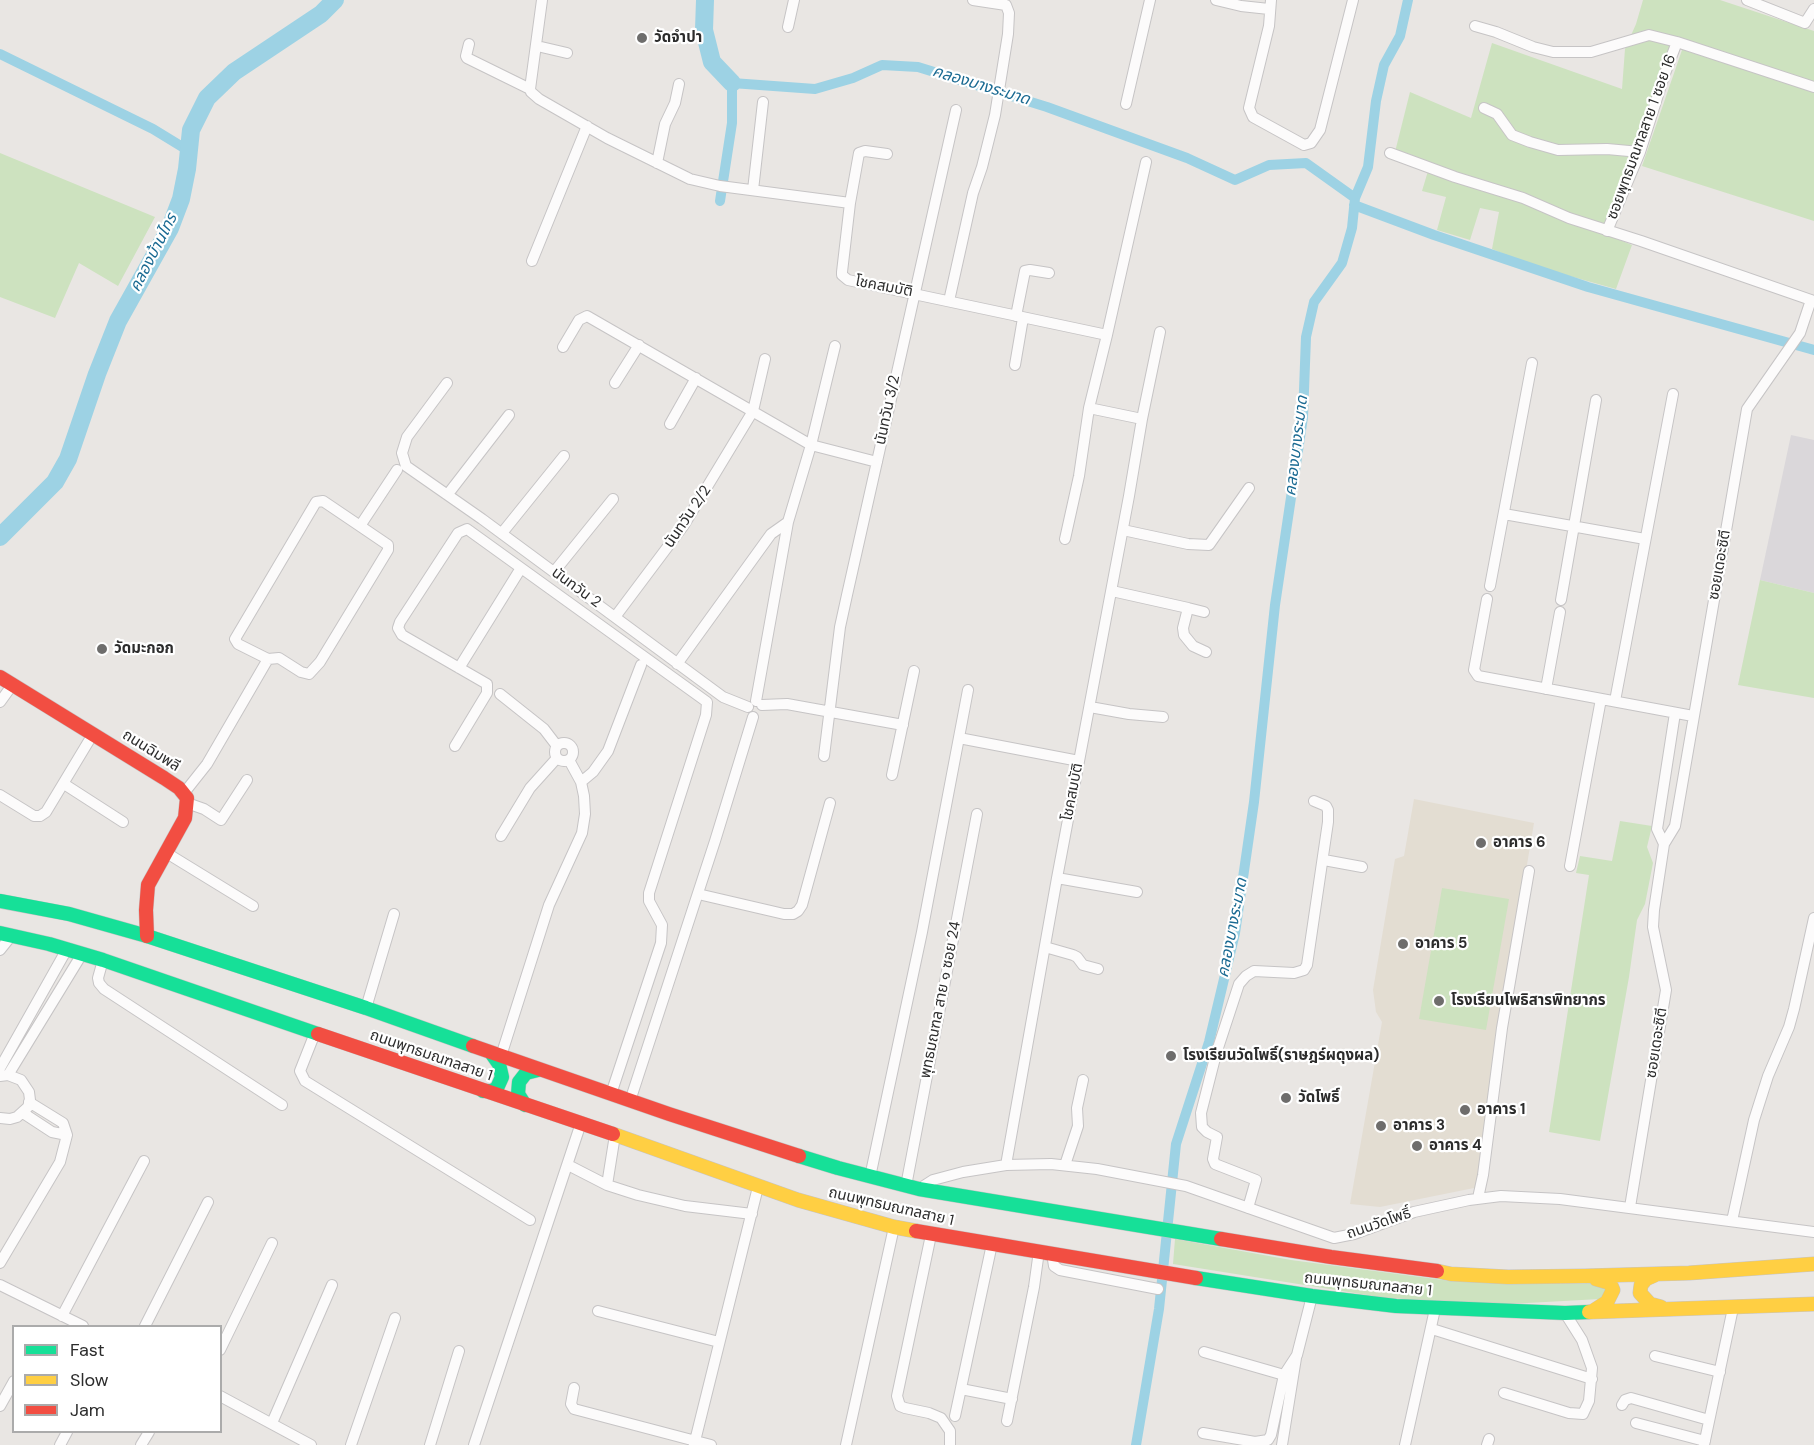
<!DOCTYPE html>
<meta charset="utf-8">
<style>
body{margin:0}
#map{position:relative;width:1814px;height:1445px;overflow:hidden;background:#e9e6e3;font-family:"DM Sans",sans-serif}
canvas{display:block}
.legend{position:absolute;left:12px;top:1325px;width:210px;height:108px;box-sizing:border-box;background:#fff;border:2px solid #ababab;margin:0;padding:8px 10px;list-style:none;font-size:18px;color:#2c2c2c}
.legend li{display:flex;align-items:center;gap:12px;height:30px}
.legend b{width:30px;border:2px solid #ababab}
</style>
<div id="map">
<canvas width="1814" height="1445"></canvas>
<ul class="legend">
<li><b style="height:8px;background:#16e098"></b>Fast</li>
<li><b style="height:8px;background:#ffcf43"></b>Slow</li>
<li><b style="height:8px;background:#f24e42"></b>Jam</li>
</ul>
</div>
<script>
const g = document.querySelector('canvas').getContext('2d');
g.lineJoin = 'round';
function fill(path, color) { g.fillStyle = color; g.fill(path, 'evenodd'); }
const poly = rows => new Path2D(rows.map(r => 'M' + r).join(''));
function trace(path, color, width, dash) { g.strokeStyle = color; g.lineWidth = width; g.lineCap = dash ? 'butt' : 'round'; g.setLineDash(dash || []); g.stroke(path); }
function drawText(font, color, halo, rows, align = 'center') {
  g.font = font + ' "DM Sans","Noto Sans Thai",sans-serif'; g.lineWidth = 4.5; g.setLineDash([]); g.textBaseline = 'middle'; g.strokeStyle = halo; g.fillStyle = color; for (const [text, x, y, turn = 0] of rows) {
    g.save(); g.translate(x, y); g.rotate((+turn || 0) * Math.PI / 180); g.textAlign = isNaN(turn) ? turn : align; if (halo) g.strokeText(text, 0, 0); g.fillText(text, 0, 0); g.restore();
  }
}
fill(poly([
 [1791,435,1814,440,1814,593,1760,580]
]), '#dad7da');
fill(poly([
 [1414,799,1534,823,1498,1037,1479,1187,1380,1207,1350,1204,1382,1022,1376,1012,1373,990,1395,859,1404,856]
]), '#e3ddd2');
fill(poly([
 [1643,0,1720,0,1814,31,1814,221,1642,166,1682,50,1673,45,1603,233,1632,245,1616,289,1530,265,1492,249,1499,212,1480,208,1470,240,1437,230,1446,197,1422,191,1428,171,1393,160,1410,92,1471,118,1492,43,1622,89,1625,49,1636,24],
 [0,153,155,217,118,286,79,263,55,318,0,297],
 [1760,580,1814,593,1814,698,1738,685],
 [1620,821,1652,826,1647,847,1653,863,1645,904,1637,920,1629,977,1600,1141,1549,1132,1589,875,1576,873,1580,856,1612,861],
 [1442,888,1509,899,1486,1030,1419,1019],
 [1175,1239,1291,1260,1451,1281,1524,1284,1598,1283,1606,1288,1604,1296,1600,1299,1509,1304,1386,1298,1173,1264]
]), '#cde2bf');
trace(poly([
 [0,54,153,129,189,151],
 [720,201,732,123,732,83,815,89,853,78,882,65,918,67,1047,107,1187,158,1235,180,1269,165,1306,163,1355,198],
 [1354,205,1434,235,1588,287,1814,350],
 [1136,1445,1159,1309,1176,1144,1209,1042,1235,933,1254,802,1275,605,1303,417,1306,337,1314,302,1342,263,1352,228,1355,198,1368,167,1376,101,1384,65,1400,36,1408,0]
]), '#9dd2e4', 10);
trace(poly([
 [705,0,704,30,712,62,732,83],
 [0,537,55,482,68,459,97,374,118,321,170,228,181,199,187,169,191,130,207,98,234,72,321,14,335,0]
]), '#9dd2e4', 18);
const street = poly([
 [1216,0,1241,6,1269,9],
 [1271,0,1269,26,1249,108,1253,117,1304,145,1311,143,1320,130,1353,0],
 [1747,0,1805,23,1814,9],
 [1475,26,1496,32,1533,47,1553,52,1591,52,1649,35,1677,42],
 [788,27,794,0],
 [469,44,466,56,467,58,530,89,531,92,539,99,607,138,690,179,720,186,850,203,842,272,842,275,848,280,1107,335,1089,408,1142,419],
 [537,46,567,53],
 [530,89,542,0],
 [1126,104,1150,0],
 [1484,108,1497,114,1512,135,1530,142,1558,150,1607,149,1640,152],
 [1390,153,1455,177,1523,198,1569,218,1641,241,1814,301],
 [657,163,665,124,675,103,679,84],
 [753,190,763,102],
 [850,203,859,153,865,151,887,154],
 [1607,231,1640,152,1664,76,1677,42,1814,87],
 [532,261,587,126],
 [949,301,973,193,982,167,995,115,1008,34,1009,13,1006,5,973,0],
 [1016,316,1025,271,1030,270,1049,273],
 [1107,335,1146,162],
 [563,347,579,320,587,316,811,445,877,462],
 [1015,365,1023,318],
 [447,383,407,437,402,453,406,466,482,519,723,697,748,707],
 [615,383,639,345],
 [670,424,696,378],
 [448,494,509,415],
 [1504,514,1645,539],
 [1123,530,1188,544,1209,545,1249,488],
 [502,533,564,456],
 [1065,539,1079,476,1089,408],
 [554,572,613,499],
 [1490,586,1532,363],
 [1112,591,1188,608,1183,628,1184,635,1193,646,1206,652],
 [1487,599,1474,670,1478,676,1693,716],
 [1561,600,1596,400],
 [1188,608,1204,612],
 [615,617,684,525,753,411,765,359],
 [268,659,238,644,235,639,316,502,323,501,360,526],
 [677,664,771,534,788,522],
 [459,668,521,568],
 [1546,689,1560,612],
 [500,694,544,729,557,746],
 [756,701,788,522,811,445,835,346],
 [1615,701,1673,394],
 [0,702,13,684],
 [762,705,787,704,903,725],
 [1090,707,1129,714,1163,717],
 [959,738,1079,761],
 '555 752a9 9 0 1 1 18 0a9 9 0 1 1-18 0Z',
 [455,746,487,693,487,684,402,635,398,628,400,622,458,533,467,529,707,702,706,715,649,893,649,901,662,925,661,943,611,1094],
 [824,756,840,627,847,595,956,110],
 [892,775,914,671],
 [581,782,593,772,608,751,641,665],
 [64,784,123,822],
 [184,793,207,764,268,659,279,658,301,672,309,674,320,662,388,550,388,545,360,526,397,470],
 [0,795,34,816,40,816,46,812,93,734],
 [187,803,204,809,221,820,247,780],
 [501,836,530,788,557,758],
 [1664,844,1657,829,1675,713],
 [165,852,253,906],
 [1324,860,1362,867],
 [1570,866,1601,699],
 [1057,878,1137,892],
 [698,894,784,914,793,914,798,911,802,905,830,803],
 [1045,947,1073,955,1077,957,1083,965,1098,969],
 [0,950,12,935],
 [103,960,98,978,99,983,104,989,282,1105],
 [366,1008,394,914],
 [315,1033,300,1071,305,1081,530,1220],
 [501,1056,549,905,582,833,585,814,584,796,581,782,569,760],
 [0,1068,67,949],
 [8,1075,82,954],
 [0,1076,8,1075,21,1080,29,1092,30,1100,28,1107,17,1117,10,1119,0,1118],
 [630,1101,715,841,753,717],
 [23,1113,52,1132,67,1135,63,1123,29,1102],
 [568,1165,607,1185,638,1195,685,1206,752,1214],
 [1006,1165,1057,878,1129,496,1142,419,1160,332],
 [1065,1165,1078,1126,1077,1108,1083,1080],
 [870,1177,922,932,968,690],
 [607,1185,615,1135],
 [906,1186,977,814],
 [919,1189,933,1180,963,1172,1006,1165,1051,1164,1097,1169,1186,1186,1334,1238,1354,1234,1414,1212,1469,1200,1501,1196,1560,1199,1814,1232],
 [1478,1198,1483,1175,1502,1028,1529,871],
 [1630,1207,1666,990,1653,927,1654,910,1664,844,1675,826,1747,409,1800,333,1811,300],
 [1248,1208,1256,1180,1215,1164,1213,1159,1217,1137,1207,1132,1202,1127,1201,1113,1216,1054,1239,984,1246,976,1254,971,1294,973,1304,970,1307,965,1328,822,1328,810,1326,806,1314,801],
 [1732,1221,1754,1120,1768,1076,1789,1027,1794,1009,1814,918],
 [931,1235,897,1396,900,1406,905,1408,929,1413,941,1418,950,1431,950,1445],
 [1052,1253,1054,1266,1060,1270,1158,1289],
 [0,1263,60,1162,67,1135],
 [0,1285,83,1326],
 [598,1311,719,1342],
 [62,1316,144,1161],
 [145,1326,208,1202],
 [1432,1329,1592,1379],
 [220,1350,272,1243],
 [1204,1352,1284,1375,1297,1355,1312,1296],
 [1655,1356,1720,1372],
 [574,1388,571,1404,574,1409,711,1445],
 [961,1389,1012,1399],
 [1504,1393,1569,1413,1583,1414,1589,1401,1592,1368,1582,1340,1565,1313],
 [220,1396,311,1445],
 [1622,1405,1625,1400,1631,1398,1709,1420],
 [0,1406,14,1381],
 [955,1416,992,1244],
 [1007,1421,1034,1287,1039,1251],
 [272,1423,332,1285],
 [1636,1423,1705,1441],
 [1203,1433,1255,1442,1268,1440,1271,1435,1284,1375],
 [60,1445,67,1432],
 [141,1445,149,1432],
 [351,1445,395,1318],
 [430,1445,459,1351],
 [474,1445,581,1123],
 [694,1445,758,1187],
 [846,1445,894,1227],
 [1282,1445,1296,1358],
 [1405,1445,1435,1309],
 [1487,1445,1489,1439],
 [1704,1445,1733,1308]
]);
const fast = poly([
 [0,901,69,914,147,936,366,1008,473,1046],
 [0,933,49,944,103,960,318,1034],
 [483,1091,492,1091,497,1088,502,1077,499,1064,492,1054],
 [525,1105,518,1094,519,1082,526,1073,538,1070],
 [799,1156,838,1168,919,1189,1221,1239],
 [1196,1278,1312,1296,1396,1306,1565,1313,1589,1312]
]);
const slow = poly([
 [613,1134,798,1200,894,1227,916,1231],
 [1437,1271,1451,1274,1508,1277,1585,1276,1689,1273,1814,1264],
 [1655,1275,1646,1279,1641,1285,1640,1293,1650,1304,1661,1307],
 [1593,1311,1607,1302,1613,1290,1610,1283,1596,1279],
 [1589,1312,1814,1304]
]);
const jam = poly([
 [0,677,164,778,179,788,187,798,185,818,148,885,146,910,147,936],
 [318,1034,613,1134],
 [473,1046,669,1114,799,1156],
 [916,1231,1196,1278],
 [1221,1239,1331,1257,1437,1271]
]);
trace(street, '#c6c4c5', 12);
trace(fast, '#c6c4c5', 15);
trace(slow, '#c6c4c5', 15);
trace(jam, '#c6c4c5', 15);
trace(street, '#fcfbfb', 10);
trace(fast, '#16e098', 14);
trace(slow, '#ffcf43', 14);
trace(jam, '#f24e42', 14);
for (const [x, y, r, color] of [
 [642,38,6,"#6e6d6c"],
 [102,649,6,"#6e6d6c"],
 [1481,843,6,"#6e6d6c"],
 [1403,944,6,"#6e6d6c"],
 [1439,1001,6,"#6e6d6c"],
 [1171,1056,6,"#6e6d6c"],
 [1286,1098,6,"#6e6d6c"],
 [1465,1110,6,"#6e6d6c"],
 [1381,1126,6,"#6e6d6c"],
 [1417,1146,6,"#6e6d6c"]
]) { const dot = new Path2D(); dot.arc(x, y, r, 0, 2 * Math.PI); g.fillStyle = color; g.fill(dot); trace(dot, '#fff', 2); }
drawText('bold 15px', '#2c2c2c', '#fff', [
 ["วัดจำปา",654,38],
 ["วัดมะกอก",114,649],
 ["อาคาร 6",1493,843],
 ["อาคาร 5",1415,944],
 ["โรงเรียนโพธิสารพิทยากร",1451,1001],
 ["โรงเรียนวัดโพธิ์(ราษฎร์ผดุงผล)",1183,1056],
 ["วัดโพธิ์",1298,1098],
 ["อาคาร 1",1477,1110],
 ["อาคาร 3",1393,1126],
 ["อาคาร 4",1429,1146]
], 'left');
drawText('15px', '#2c2c2c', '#fff', [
 ["ซอยพุทธมณฑลสาย 1 ซอย 16",1642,137,-70],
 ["โชคสมบัติ",884,287,11],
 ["นันทวัน 3/2",888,410,-78],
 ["นันทวัน 2/2",688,517,-56],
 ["ซอยเดอะซิตี",1720,565,-80],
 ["นันทวัน 2",576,588,36],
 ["ถนนฉิมพลี",151,751,32],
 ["โชคสมบัติ",1073,792,-79],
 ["พุทธมณฑล สาย ๑ ซอย 24",941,1000,-79],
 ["ซอยเดอะซิตี",1657,1043,-81],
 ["ถนนพุทธมณฑลสาย 1",431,1056,19],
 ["ถนนพุทธมณฑลสาย 1",891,1207,13],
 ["ถนนวัดโพธิ์",1379,1224,-19],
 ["ถนนพุทธมณฑลสาย 1",1368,1285,6]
]);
drawText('italic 16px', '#1a6a92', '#fff', [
 ["คลองบางระมาด",981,86,17],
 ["คลองบ้านไทร",154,253,-63],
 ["คลองบางระมาด",1297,446,-83],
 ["คลองบางระมาด",1233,928,-79]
]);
</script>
